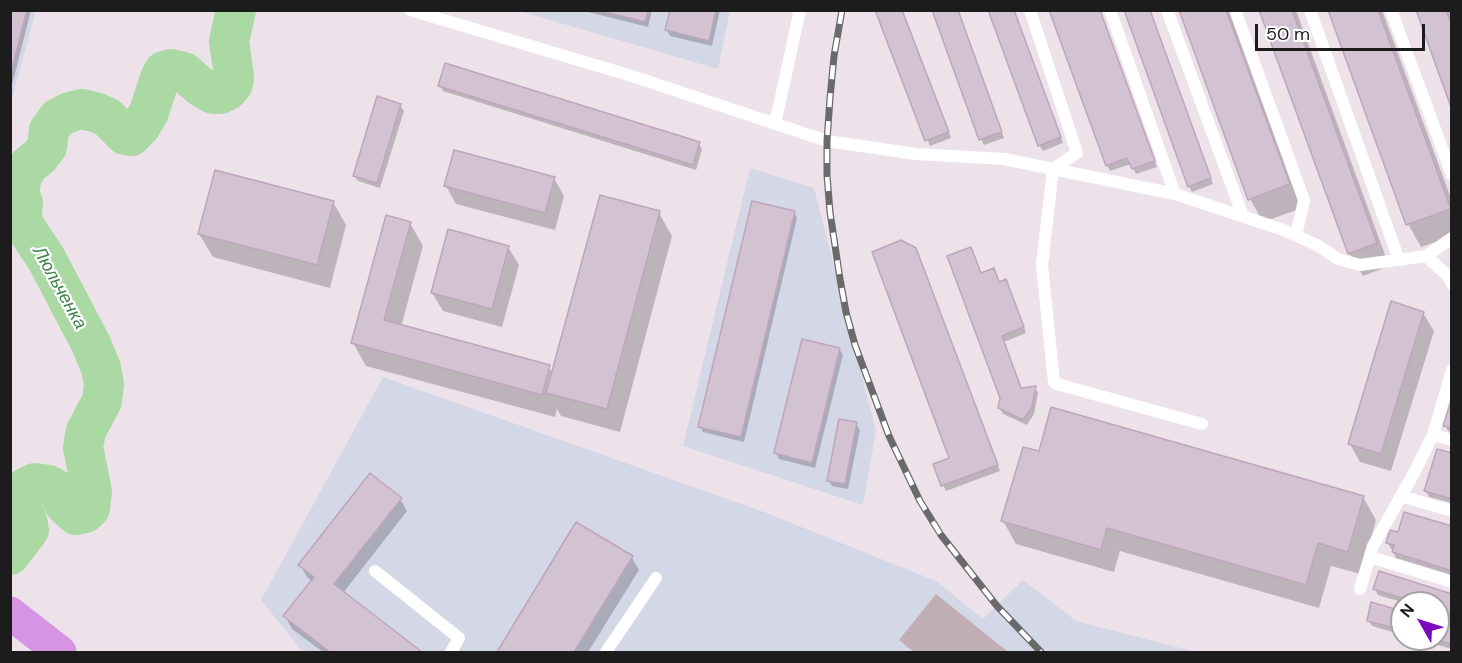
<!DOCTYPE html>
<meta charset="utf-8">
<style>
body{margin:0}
#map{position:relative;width:1462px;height:663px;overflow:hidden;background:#ede2ea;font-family:"DM Sans",sans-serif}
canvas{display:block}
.frame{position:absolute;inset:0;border:12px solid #1c1c1c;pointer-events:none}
.north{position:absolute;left:1390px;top:591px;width:60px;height:60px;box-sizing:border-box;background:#fff;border:2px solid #a4a4a4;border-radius:50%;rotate:309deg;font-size:16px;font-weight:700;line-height:24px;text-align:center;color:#1c1c1c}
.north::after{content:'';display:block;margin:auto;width:21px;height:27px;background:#7e08c0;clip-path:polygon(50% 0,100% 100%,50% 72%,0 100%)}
.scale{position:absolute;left:1255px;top:24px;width:170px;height:27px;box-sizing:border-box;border:3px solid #1c1c1c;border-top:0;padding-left:8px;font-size:18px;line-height:21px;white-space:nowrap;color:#1c1c1c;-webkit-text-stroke:4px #fff;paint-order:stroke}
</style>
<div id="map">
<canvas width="1462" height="663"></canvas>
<div class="frame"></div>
<div class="north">N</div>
<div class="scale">50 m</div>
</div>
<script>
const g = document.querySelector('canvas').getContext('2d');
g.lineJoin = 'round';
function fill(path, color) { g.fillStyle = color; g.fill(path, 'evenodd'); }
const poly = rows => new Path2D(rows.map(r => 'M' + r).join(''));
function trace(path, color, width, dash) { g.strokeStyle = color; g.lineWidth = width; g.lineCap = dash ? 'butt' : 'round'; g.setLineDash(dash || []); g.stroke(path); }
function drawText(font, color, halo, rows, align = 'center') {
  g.font = font + ' "DM Sans",sans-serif'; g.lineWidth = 4.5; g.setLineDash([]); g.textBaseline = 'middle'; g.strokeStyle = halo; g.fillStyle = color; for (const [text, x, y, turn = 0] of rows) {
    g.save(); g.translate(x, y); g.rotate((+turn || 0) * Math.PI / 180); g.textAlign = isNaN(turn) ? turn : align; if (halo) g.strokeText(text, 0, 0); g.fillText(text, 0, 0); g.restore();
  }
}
fill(poly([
 [11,11,36,11,11,102],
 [519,11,730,11,718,69],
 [750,168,814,188,876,431,863,505,683,446],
 [383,377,764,512,936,581,983,619,1023,580,1076,621,1196,652,303,652,261,600]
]), '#d4d7e6');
fill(poly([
 [936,594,1008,652,914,652,899,640]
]), '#c1aeb5');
fill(poly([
 [10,10,31,10,10,93],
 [580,10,652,10,648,27],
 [671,10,720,10,712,46,670,36,667,30],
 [876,10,901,10,951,138,930,146],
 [934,10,958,10,1004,138,984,145,981,139],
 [1014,10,1063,143,1043,151,1039,145],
 [1051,10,1100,10,1157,167,1136,174,1131,164,1110,171,1107,165],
 [1150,10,1213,184,1192,192,1189,186],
 [1180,10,1230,10,1302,208,1263,222,1250,199],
 [1261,10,1296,10,1389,266,1363,276,1349,253],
 [1329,10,1382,10,1452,201,1452,236,1421,247,1408,224],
 [1417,10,1450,10,1452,15,1452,105],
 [440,85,699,144,702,149,696,170,443,91],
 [400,105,404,111,380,188,358,181,354,176],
 [554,178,564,196,555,230,456,204,446,186],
 [333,202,346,225,330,288,213,257,199,234],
 [794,212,797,218,744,442,703,432,700,426],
 [659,213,672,236,620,432,561,416,557,409,555,417,366,366,353,343,410,223,423,246,401,327,549,367,553,374],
 [508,247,519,265,502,327,443,311,432,293],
 [971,249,982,275,1009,287,1026,333,1004,342,1022,389,1035,387,1038,393,1034,414,1027,425,1003,414,1000,408,1002,398],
 [919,255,1000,471,946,491,943,485,951,459],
 [1423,313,1434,331,1391,471,1360,462,1350,444],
 [839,349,843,355,815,468,779,459,776,453],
 [1452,403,1452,432,1448,431,1445,425],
 [856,424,860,430,848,489,832,486,828,480],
 [1040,453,1363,497,1376,520,1361,574,1331,566,1319,608,1120,551,1114,572,1016,544,1003,521],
 [1452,455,1452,503,1429,497,1426,491],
 [400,499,407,511,343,593,419,652,323,652,292,629,285,616,312,581,307,577,300,565],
 [577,524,632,558,639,570,588,652,498,652],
 [1452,528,1452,575,1396,558,1393,552,1394,549,1391,549,1388,543,1399,534],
 [1375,589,1452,596,1452,618,1438,614,1438,603,1405,603,1378,595],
 [1402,613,1402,635,1372,626,1369,621],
 [1438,623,1452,627,1452,649,1417,639,1438,639]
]), '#0003');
trace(poly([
 [10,555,29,530,27,519,21,510,19,500,25,488,35,483,49,485,57,490,65,505,76,515,85,513,90,508,92,492,83,447,86,431,102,401,104,384,101,368,91,344,47,260,24,225,22,214,23,203,19,192,22,176,29,165,40,156,47,147,49,130,58,118,70,112,82,109,98,113,107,117,125,135,131,136,141,126,149,112,160,78,164,71,171,69,184,72,201,87,213,94,220,94,228,90,233,84,234,77,229,41,236,10]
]), '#abd9a4', 40);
const building = poly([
 [10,10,27,10,10,76,10,10],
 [598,10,648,10,645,22,598,10],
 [670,10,716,10,709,41,665,30,670,10],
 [875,10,902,10,949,132,925,141,875,10],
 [932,10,958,10,1002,132,979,140,932,10],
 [988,10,1014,10,1061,137,1038,146,988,10],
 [1049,10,1100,10,1155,161,1132,169,1127,158,1106,166,1049,10],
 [1124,10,1150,10,1211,178,1188,187,1124,10],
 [1179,10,1226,10,1290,184,1248,200,1179,10],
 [1259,10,1292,10,1377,243,1348,254,1259,10],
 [1328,10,1378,10,1451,209,1406,225,1328,10],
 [1416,10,1446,10,1452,25,1452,110,1416,10],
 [445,63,700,142,693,165,438,86,445,63],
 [377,96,401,104,377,183,353,176,377,96],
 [454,150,555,177,545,213,444,186,454,150],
 [215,170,334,201,317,265,198,234,215,170],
 [600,195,660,211,607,409,546,393,600,195],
 [752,201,795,211,741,437,698,427,752,201],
 [386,215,411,222,384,320,550,365,542,395,351,343,386,215],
 [448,229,509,246,492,309,431,293,448,229],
 [901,240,916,248,998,465,941,486,933,464,949,458,872,252,901,240],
 [971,247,981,273,994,268,999,282,1006,279,1024,327,1002,336,1021,388,1036,386,1032,407,1023,420,998,408,1000,398,947,256,971,247],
 [1391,301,1424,312,1381,454,1348,444,1391,301],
 [802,339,840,348,812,463,774,453,802,339],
 [1452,398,1452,428,1443,426,1452,398],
 [1051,407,1364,496,1348,552,1318,543,1306,585,1107,528,1101,550,1001,521,1023,447,1039,451,1051,407],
 [839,419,857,422,845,484,827,481,839,419],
 [1437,449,1452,453,1452,499,1424,491,1437,449],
 [370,473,402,498,334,584,422,652,330,652,283,616,314,577,298,565,370,473],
 [1404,512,1452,526,1452,571,1392,552,1394,545,1386,543,1390,530,1398,532,1404,512],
 [576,522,633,556,574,652,497,652,576,522],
 [1379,571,1452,594,1452,614,1438,610,1438,603,1417,603,1373,589,1379,571],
 [1371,602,1402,611,1402,630,1367,621,1371,602],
 [1438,621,1452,625,1452,644,1432,639,1438,639,1438,621]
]);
fill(building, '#d3c3d2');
trace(building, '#bea5bc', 1.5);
trace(poly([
 [410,10,632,76,827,141,916,154,1004,159,1175,194,1281,229,1317,245,1338,259,1360,265,1426,256,1452,238],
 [1030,10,1077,153,1053,169,1042,265,1054,382,1057,384,1202,424],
 [1110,10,1175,194],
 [1167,10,1243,216],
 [1235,10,1304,200,1296,236],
 [1310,10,1399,260],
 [1391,10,1452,175],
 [775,124,800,10],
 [1426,256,1448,276,1452,284],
 [1433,435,1452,440],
 [1401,496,1452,511],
 [1370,557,1452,582],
 [375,571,459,638,451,652],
 [1360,589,1373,546,1414,473,1433,435,1452,370],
 [606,652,656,578]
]), '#fff', 12);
trace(poly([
 [10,613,60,652]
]), '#d694e3', 33);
const rail = poly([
 [842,10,834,56,830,98,827,141,827,175,830,212,840,279,846,312,855,345,889,436,920,501,941,535,997,606,1041,652]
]);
trace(rail, '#6a6a6a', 7);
trace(rail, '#fff', 4.5, [14]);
drawText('italic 18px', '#3e8248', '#fff', [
 ["Люльченка",59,288,61]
]);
</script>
